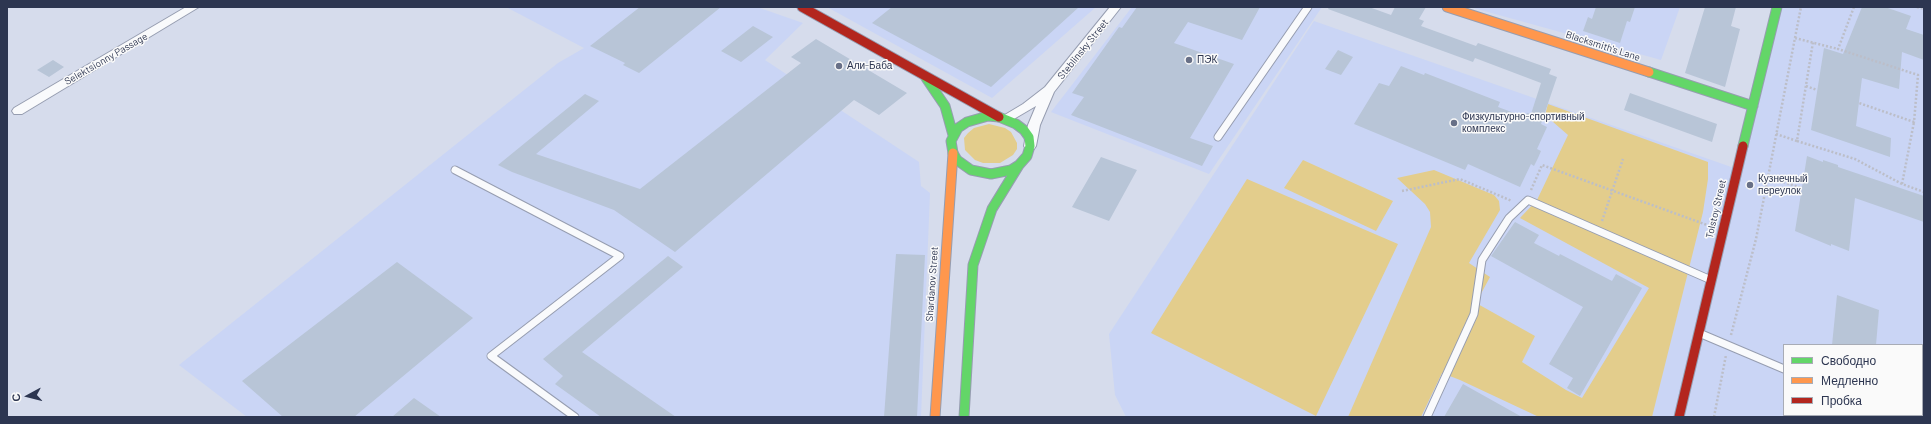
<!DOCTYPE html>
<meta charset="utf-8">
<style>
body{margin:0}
#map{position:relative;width:1931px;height:424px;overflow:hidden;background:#d6dcec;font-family:Barlow,sans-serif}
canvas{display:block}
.frame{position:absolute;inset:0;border:8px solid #2d3651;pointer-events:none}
.legend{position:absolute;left:1783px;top:344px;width:140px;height:72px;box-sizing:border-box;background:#fafafa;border:1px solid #a8acb6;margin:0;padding:5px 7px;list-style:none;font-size:12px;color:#2d3651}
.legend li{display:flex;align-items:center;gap:8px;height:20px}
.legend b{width:20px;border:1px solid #a8acb6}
.north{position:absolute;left:8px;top:376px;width:40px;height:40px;-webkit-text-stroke:3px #fafafa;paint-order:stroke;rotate:263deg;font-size:11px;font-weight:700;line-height:16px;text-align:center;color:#2d3651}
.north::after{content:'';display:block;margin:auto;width:14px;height:18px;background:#2d3651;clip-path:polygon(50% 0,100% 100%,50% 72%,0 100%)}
</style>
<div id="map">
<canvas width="1931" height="424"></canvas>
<div class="frame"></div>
<ul class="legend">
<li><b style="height:5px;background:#63d668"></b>Свободно</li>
<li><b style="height:5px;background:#ff974d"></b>Медленно</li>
<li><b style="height:5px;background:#b3261e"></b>Пробка</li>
</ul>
<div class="north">С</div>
</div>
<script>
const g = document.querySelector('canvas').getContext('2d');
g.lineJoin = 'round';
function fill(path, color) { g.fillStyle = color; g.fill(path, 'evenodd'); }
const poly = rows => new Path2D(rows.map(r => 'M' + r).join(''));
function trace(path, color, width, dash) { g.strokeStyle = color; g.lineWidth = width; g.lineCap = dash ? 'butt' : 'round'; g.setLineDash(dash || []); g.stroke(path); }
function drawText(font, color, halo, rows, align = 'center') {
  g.font = font + ' Barlow,sans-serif'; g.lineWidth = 3; g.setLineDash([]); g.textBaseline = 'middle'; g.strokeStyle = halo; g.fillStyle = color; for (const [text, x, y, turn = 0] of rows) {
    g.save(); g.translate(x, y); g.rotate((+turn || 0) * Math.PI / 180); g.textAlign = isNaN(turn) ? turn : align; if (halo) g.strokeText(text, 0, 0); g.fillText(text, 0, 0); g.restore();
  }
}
fill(poly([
 [506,7,757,7,803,23,765,60,919,162,921,186,930,193,921,417,247,417,179,365,558,63,584,48],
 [827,7,1096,7,992,98],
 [1132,7,1322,7,1209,174,1051,112],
 [1470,7,1680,7,1661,60],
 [1777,7,1924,7,1924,417,1126,417,1115,395,1109,334,1314,21,1737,169],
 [1784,345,1922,345,1922,415,1784,415]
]), '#cad5f5');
fill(poly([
 [1548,104,1708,162,1708,179,1703,212,1652,417,1539,417,1460,380,1442,373,1421,417,1348,417,1431,227,1430,212,1425,204,1397,178,1434,170,1494,195,1499,201,1500,210,1469,263,1490,277,1476,303,1535,336,1522,362,1566,390,1582,398,1649,288,1520,218,1537,200,1568,135,1545,115],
 [989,124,1005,128,1011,132,1017,143,1017,149,1013,155,1000,163,983,163,975,160,965,150,964,138,968,133,974,128],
 [1303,160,1393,201,1376,231,1284,188],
 [1247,179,1398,244,1316,416,1151,333]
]), '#e3cd8c');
fill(poly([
 [640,7,721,7,639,73,623,65,625,63,590,46],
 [892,7,1079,7,991,87,872,23],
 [1137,7,1260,7,1242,40,1188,22,1174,43,1234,64,1190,138,1213,146,1202,166,1071,115,1084,97,1072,93,1119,27,1122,28],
 [1329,7,1369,7,1391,15,1395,7,1426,7,1419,19,1424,21,1421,26,1476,46,1478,43,1551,69,1549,74,1557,77,1541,124,1547,127,1537,149,1541,151,1538,158,1534,166,1531,164,1520,187,1468,164,1465,170,1354,124,1379,83,1389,86,1401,66,1424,75,1425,73,1500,102,1498,107,1525,117,1527,113,1531,114,1541,83,1475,58,1473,62,1328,9],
 [1596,7,1635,7,1630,22,1627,21,1620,43,1583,31,1588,17,1592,19],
 [1705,7,1736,7,1731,26,1740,29,1725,87,1685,73],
 [1862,7,1885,7,1911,16,1906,29,1924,35,1924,60,1902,52,1899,89,1862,78,1856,126,1891,138,1890,157,1811,130,1824,48,1843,54],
 [753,26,773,37,741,62,721,51],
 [816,39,907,93,879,115,854,100,675,252,614,210,512,172,498,165,585,94,599,101,536,154,640,189,801,63,791,57],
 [1338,50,1353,57,1341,75,1325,69],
 [53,60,64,67,49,77,37,70],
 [1630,93,1717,124,1712,142,1624,110],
 [1807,156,1823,162,1823,160,1838,165,1838,167,1924,196,1924,222,1855,198,1849,251,1831,244,1831,246,1795,231],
 [1101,157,1137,170,1109,221,1072,207],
 [1515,222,1539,235,1534,243,1559,256,1560,254,1612,281,1616,274,1642,288,1580,396,1567,388,1573,378,1549,364,1583,307,1491,256],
 [896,254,925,255,917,417,884,417],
 [668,256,683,267,582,352,676,417,601,417,555,384,563,376,543,359],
 [397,262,473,318,354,417,283,417,242,381],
 [1837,295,1879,310,1876,345,1832,345],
 [1463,384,1522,417,1444,417],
 [414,398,441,417,392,417]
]), '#b8c5d7');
const lane = poly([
 [1218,137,1308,7],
 [455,170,620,256,491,356,575,417],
 [1699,333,1784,369],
 [1893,415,1898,417],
 [1427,417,1474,314,1482,260,1509,218,1528,200,1711,280]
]);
const street = poly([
 [186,7,199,7,22,114,14,114,12,111,14,108,186,7],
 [1110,7,1121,7,1054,92,1040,125,1036,146,1034,149,1026,149,1024,146,1028,125,1036,106,1007,123,1003,122,1001,119,1003,116,1023,104,1045,87,1110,7]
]);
const fast = poly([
 [1649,72,1753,106],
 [926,78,945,106,953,135],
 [988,116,999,117,1016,124,1024,130,1029,137,1030,146,1027,156,1019,165,1011,170,991,174,971,170,957,160,953,153,951,141,958,128,967,122,988,116],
 [1743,146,1777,7],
 [964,417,973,265,992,209,1019,165]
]);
const slow = poly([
 [1447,7,1649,72],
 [935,417,953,153]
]);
const jam = poly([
 [802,7,999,117],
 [1679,417,1743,146]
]);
trace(lane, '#969db0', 9);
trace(street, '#969db0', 2);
trace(fast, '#969db0', 11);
trace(slow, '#969db0', 11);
trace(jam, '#969db0', 11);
trace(poly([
 [1854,7,1838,49,1918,75,1914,122,1859,103],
 [1917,7,1924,9],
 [1795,38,1838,49],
 [1806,86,1817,90],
 [1776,134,1797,141,1813,42],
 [1797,141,1855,159,1902,184,1924,192],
 [1768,177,1802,188],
 [1902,184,1914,122],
 [1531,190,1542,165,1707,225],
 [1402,191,1460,179,1512,201],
 [1602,221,1623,159],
 [1731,335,1756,239,1801,7],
 [1714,417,1726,355]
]), '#bcbec8', 2.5, [2, 2]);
trace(lane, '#f9fafc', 7);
fill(street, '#f9fafc');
trace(fast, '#63d668', 9);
trace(slow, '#ff974d', 9);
trace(jam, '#b3261e', 9);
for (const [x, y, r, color] of [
 [1189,60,4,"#687087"],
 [839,66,4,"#687087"],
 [1454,123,4,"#687087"],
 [1750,185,4,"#687087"]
]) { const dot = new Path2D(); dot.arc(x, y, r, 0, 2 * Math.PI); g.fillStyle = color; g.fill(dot); trace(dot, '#fafafa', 1.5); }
drawText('10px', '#2d3651', '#fafafa', [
 ["Blacksmith's Lane",1603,46,18],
 ["Steblinsky Street",1083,49,-51],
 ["Selektsionny Passage",106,59,-30],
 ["Tolstoy Street",1716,209,-77],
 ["Shardanov Street",932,284,-86]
]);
drawText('10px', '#2d3651', '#fafafa', [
 ["ПЭК",1197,60],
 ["Али-Баба",847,66],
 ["Физкультурно-спортивный",1462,117],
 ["комплекс",1462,129],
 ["Кузнечный",1758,179],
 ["переулок",1758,191]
], 'left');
</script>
